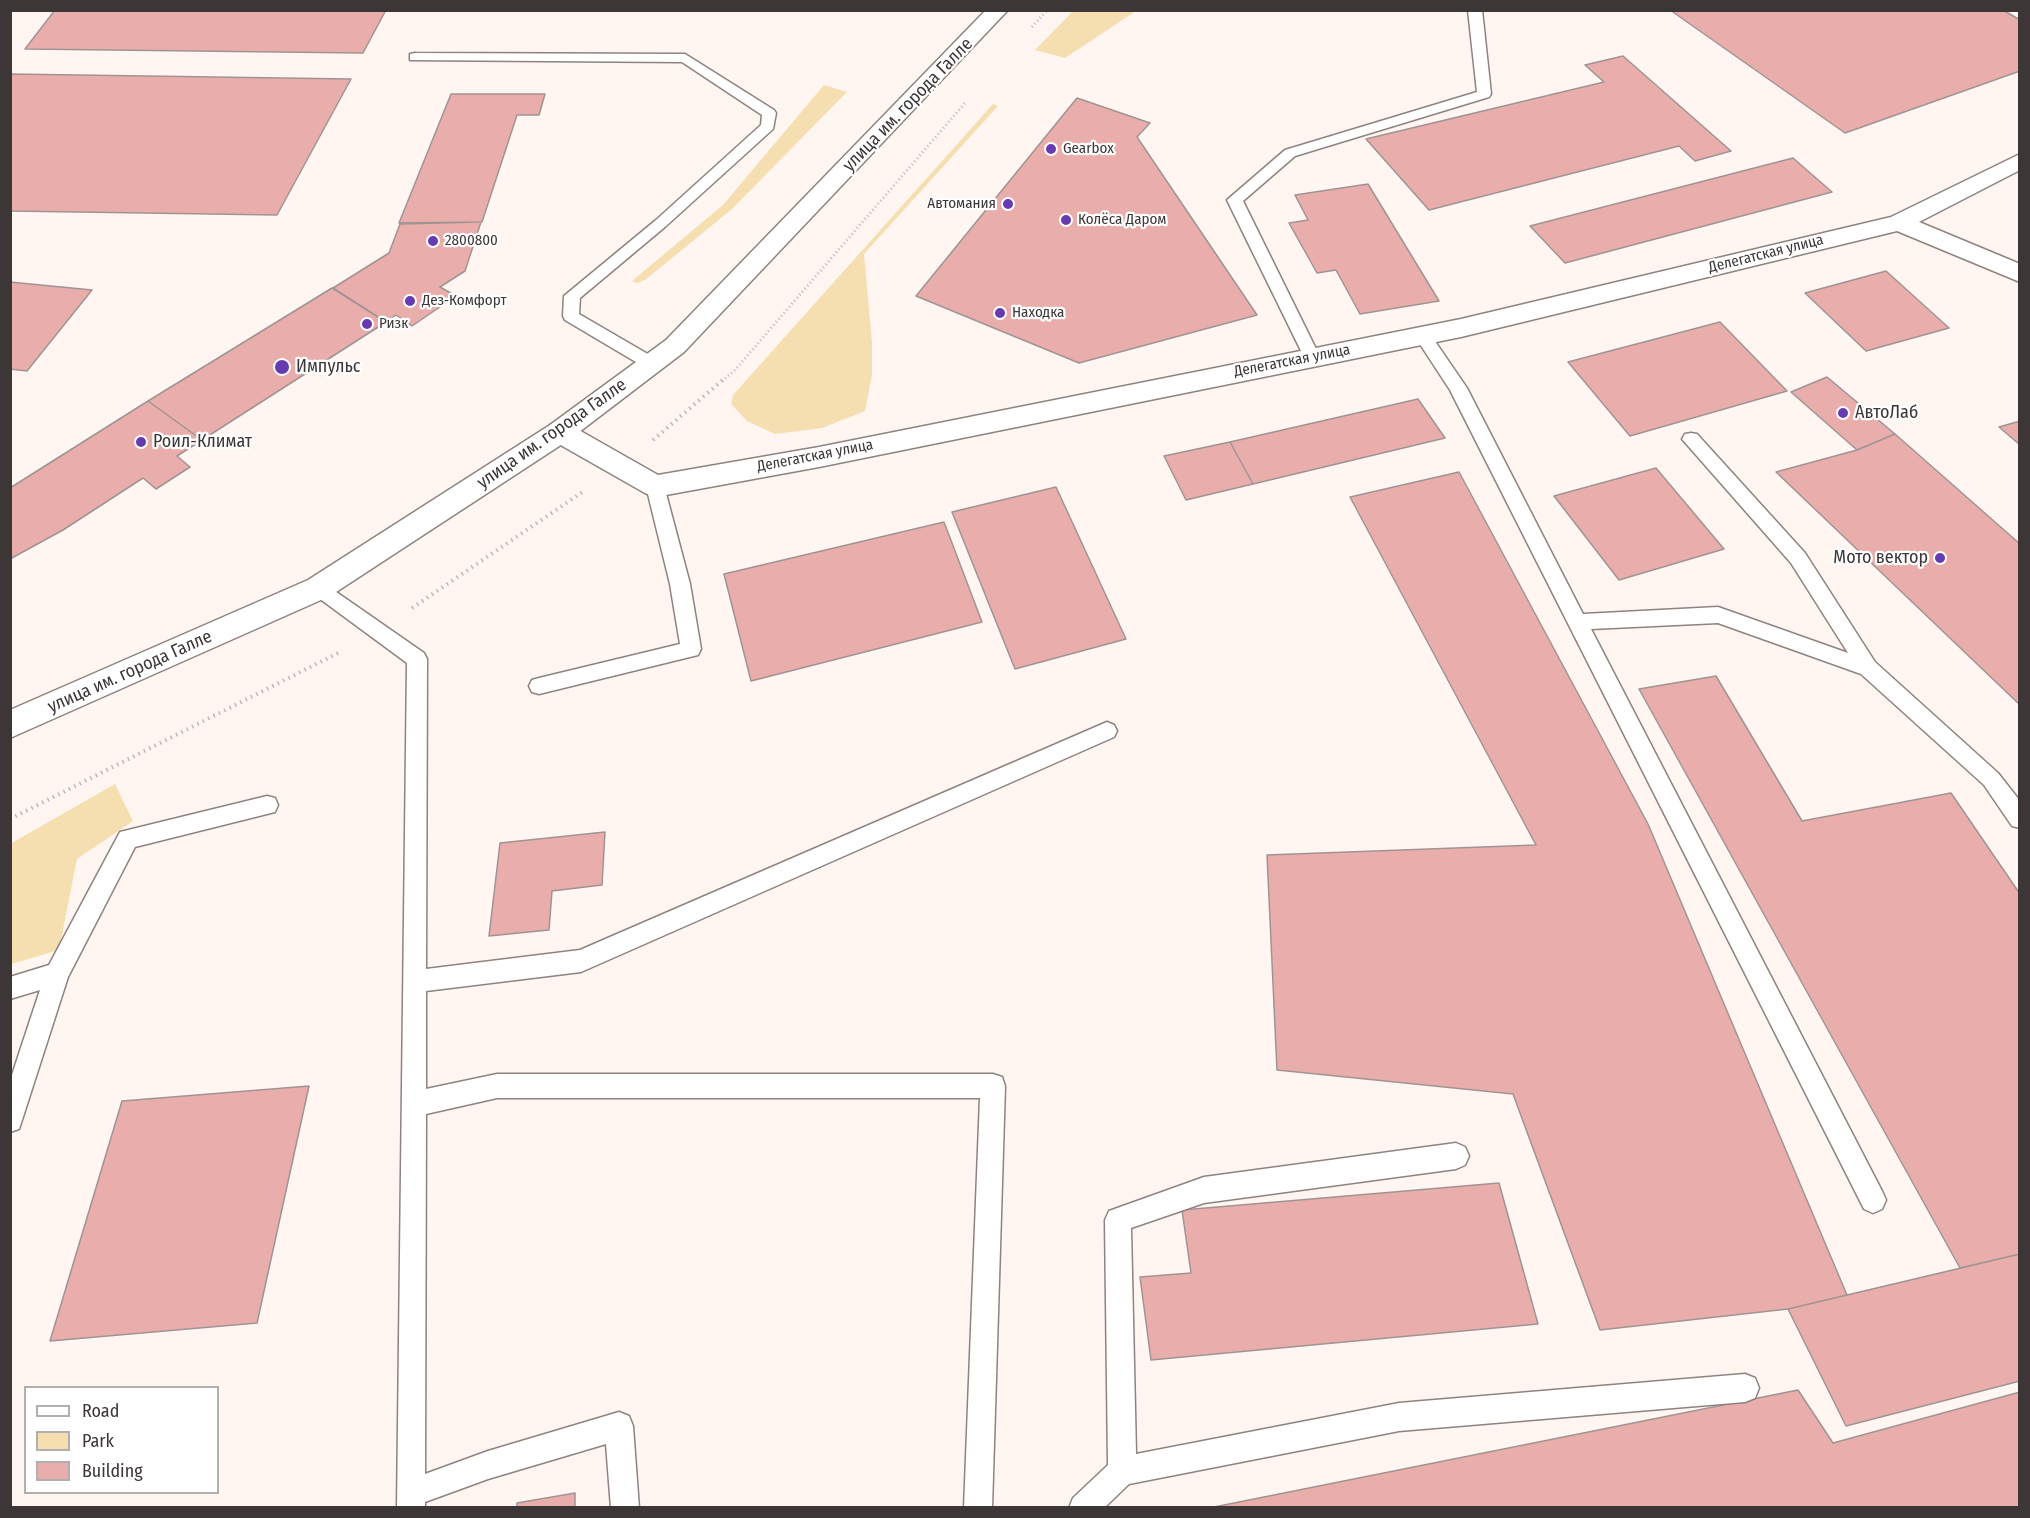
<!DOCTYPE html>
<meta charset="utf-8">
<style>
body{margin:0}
#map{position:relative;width:2030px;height:1518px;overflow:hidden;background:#fff5f1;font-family:"Fira Sans Condensed",sans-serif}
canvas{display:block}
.frame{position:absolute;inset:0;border:12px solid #3c3736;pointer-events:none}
.legend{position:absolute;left:24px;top:1386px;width:195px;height:108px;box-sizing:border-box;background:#fff;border:2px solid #b1afaf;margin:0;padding:8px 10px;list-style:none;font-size:18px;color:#3c3736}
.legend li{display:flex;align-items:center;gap:12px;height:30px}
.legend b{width:30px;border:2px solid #b1afaf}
</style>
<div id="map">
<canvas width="2030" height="1518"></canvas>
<div class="frame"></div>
<ul class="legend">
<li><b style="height:8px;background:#fff"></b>Road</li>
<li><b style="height:16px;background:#f5dfb0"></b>Park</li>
<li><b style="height:16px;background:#e9aeab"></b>Building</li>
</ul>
</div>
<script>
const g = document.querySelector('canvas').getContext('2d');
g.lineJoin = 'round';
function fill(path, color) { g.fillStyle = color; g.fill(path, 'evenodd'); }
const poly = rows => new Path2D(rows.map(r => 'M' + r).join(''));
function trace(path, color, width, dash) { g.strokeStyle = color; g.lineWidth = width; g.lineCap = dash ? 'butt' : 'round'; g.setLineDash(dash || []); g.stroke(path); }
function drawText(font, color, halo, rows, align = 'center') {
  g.font = font + ' "Fira Sans Condensed",sans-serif'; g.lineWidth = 4.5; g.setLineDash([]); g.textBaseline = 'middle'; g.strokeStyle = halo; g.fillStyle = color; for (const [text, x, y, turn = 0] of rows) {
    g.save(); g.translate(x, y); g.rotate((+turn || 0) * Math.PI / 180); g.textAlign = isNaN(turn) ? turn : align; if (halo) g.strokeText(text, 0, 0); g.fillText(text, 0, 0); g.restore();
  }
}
fill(poly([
 [1073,11,1073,10,1136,11,1065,58,1035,50],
 [824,85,847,92,732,209,645,280,637,283,632,281,723,205],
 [993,104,998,106,864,254,872,342,872,375,865,411,822,428,775,434,747,421,731,404,733,395],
 [115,784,133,821,77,859,59,950,11,964,10,844]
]), '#f5dfb0');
const building = poly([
 [55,10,386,10,363,53,25,49,55,10],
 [1670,10,2003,10,2020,20,2020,71,1845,133,1670,10],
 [1623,56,1731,151,1695,161,1679,146,1429,210,1366,139,1604,82,1585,65,1623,56],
 [10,74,351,79,277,215,10,211,10,74],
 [451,94,545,94,539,115,517,115,482,222,399,223,451,94],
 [1077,98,1150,123,1137,137,1257,315,1079,363,916,296,1077,98],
 [1793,158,1832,192,1565,263,1530,226,1793,158],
 [1368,184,1439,301,1360,314,1336,270,1317,273,1289,223,1308,220,1295,195,1368,184],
 [481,222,465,271,440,287,456,296,412,326,396,315,386,322,333,288,389,253,400,224,481,222],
 [1886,271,1949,328,1866,351,1805,293,1886,271],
 [10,282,92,290,27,371,10,369,10,282],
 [332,288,386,322,202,440,148,401,332,288],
 [1720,322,1787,391,1630,436,1568,362,1720,322],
 [1827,377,1895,434,1857,450,1791,392,1827,377],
 [1418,399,1445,438,1253,484,1230,442,1418,399],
 [148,401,202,440,177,456,190,467,156,489,143,478,63,530,10,559,10,488,148,401],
 [2020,421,2020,445,1999,427,2020,421],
 [1895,434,2020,544,2020,705,1776,472,1857,450,1895,434],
 [1230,442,1253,484,1186,500,1164,456,1230,442],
 [1656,468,1724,549,1619,580,1554,496,1656,468],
 [1459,472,1648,824,1847,1295,1788,1309,1600,1330,1513,1094,1277,1070,1267,855,1536,845,1350,497,1459,472],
 [1056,487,1126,639,1015,669,952,512,1056,487],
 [944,522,982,622,751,681,724,574,944,522],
 [1716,676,1802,821,1951,793,2020,894,2020,1254,1960,1268,1639,689,1716,676],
 [605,832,602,885,552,891,549,930,489,936,500,843,605,832],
 [309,1086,257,1323,50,1341,122,1101,309,1086],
 [1499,1183,1538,1324,1151,1360,1140,1277,1191,1273,1182,1210,1499,1183],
 [2020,1254,2020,1381,1846,1426,1788,1309,2020,1254],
 [1798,1390,1833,1443,2020,1392,2020,1508,1209,1508,1798,1390],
 [575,1493,575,1508,517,1508,517,1503,575,1493]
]);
fill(building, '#e9aeab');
trace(building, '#a09493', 1.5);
const service = poly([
 [1468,10,1482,10,1491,94,1489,97,1295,156,1243,201,1320,357,1312,363,1306,361,1227,200,1285,150,1477,92,1468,10],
 [415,53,685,54,774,110,776,113,773,129,666,226,580,298,579,314,658,360,660,364,658,368,646,368,565,320,563,316,564,296,656,220,761,125,762,115,682,62,410,60,410,54,415,53],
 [1422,329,1428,331,1467,388,1583,614,1718,607,1848,653,1791,563,1682,439,1685,434,1691,433,1697,434,1805,553,1875,662,1998,773,2020,801,2020,828,2012,826,1984,785,1861,674,1718,623,1591,629,1882,1191,1886,1200,1882,1209,1873,1213,1864,1209,1450,390,1414,335,1422,329],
 [655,479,661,481,664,486,690,584,701,649,698,655,539,694,532,692,529,686,532,680,539,678,680,644,670,584,646,486,649,481,655,479],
 [319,580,424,653,427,659,426,969,580,950,1100,725,1107,722,1114,725,1117,731,1114,737,581,972,426,991,426,1089,497,1074,993,1074,1002,1077,1005,1086,992,1508,964,1508,980,1098,497,1098,426,1114,425,1474,488,1451,619,1412,629,1416,633,1426,639,1508,611,1508,606,1444,488,1479,425,1502,425,1508,397,1508,407,663,312,593,309,588,312,583,319,580],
 [267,796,275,798,278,805,275,812,135,847,68,977,22,1120,19,1129,10,1132,10,1081,40,990,10,999,10,977,49,965,120,832,267,796],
 [1456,1143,1465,1147,1469,1156,1465,1165,1456,1169,1204,1203,1131,1228,1136,1454,1399,1403,1745,1374,1755,1378,1759,1388,1755,1398,1745,1402,1399,1431,1129,1484,1104,1508,1069,1508,1073,1498,1108,1465,1105,1220,1109,1211,1204,1177,1456,1143]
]);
const minor = poly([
 [2020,154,2020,170,1919,222,2020,264,2020,282,1897,231,1461,337,819,467,655,497,645,493,550,439,546,432,550,425,560,422,570,425,658,475,819,447,1461,319,1891,217,2020,154]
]);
const primary = poly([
 [986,10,1008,10,684,352,570,439,330,596,10,738,10,710,308,580,550,425,666,340,986,10]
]);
trace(service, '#8e837e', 3);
trace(minor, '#8e837e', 3);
trace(primary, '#8e837e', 3);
trace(poly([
 [1032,27,1047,10],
 [722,381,735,370,965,103]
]), '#c0b7b4', 3, [1, 3]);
trace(poly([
 [653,440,724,379],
 [412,608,584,491],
 [10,819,342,651]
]), '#c0b7b4', 4, [1.5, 4.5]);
fill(service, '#fff');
fill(minor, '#fff');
fill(primary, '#fff');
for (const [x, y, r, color] of [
 [1051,149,6,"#663bb2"],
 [1008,204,6,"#663bb2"],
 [1066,220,6,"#663bb2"],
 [433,241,6,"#663bb2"],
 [410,301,6,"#663bb2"],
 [1000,313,6,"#663bb2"],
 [367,324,6,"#663bb2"],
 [282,367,8,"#663bb2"],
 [1843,413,6,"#663bb2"],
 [141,442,6,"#663bb2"],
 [1940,558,6,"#663bb2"]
]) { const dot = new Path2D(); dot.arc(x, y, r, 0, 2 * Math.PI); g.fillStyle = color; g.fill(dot); trace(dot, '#fff', 2); }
drawText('15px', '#3c3736', '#fff', [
 ["Gearbox",1063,149],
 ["Автомания",996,204,"right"],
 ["Колёса Даром",1078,220],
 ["2800800",445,241],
 ["Дез‑Комфорт",422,301],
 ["Находка",1012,313],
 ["Ризк",379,324]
], 'left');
drawText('15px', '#3c3736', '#fff', [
 ["Делегатская улица",1766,254,-14],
 ["Делегатская улица",1292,361,-11],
 ["Делегатская улица",815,456,-11]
]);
drawText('18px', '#3c3736', '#fff', [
 ["улица им. города Галле",908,105,-46],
 ["улица им. города Галле",552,434,-35],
 ["улица им. города Галле",130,672,-24]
]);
drawText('18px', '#3c3736', '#fff', [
 ["Импульс",296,367],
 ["АвтоЛаб",1855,413],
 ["Роил-Климат",153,442],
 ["Мото вектор",1928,558,"right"]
], 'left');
</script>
